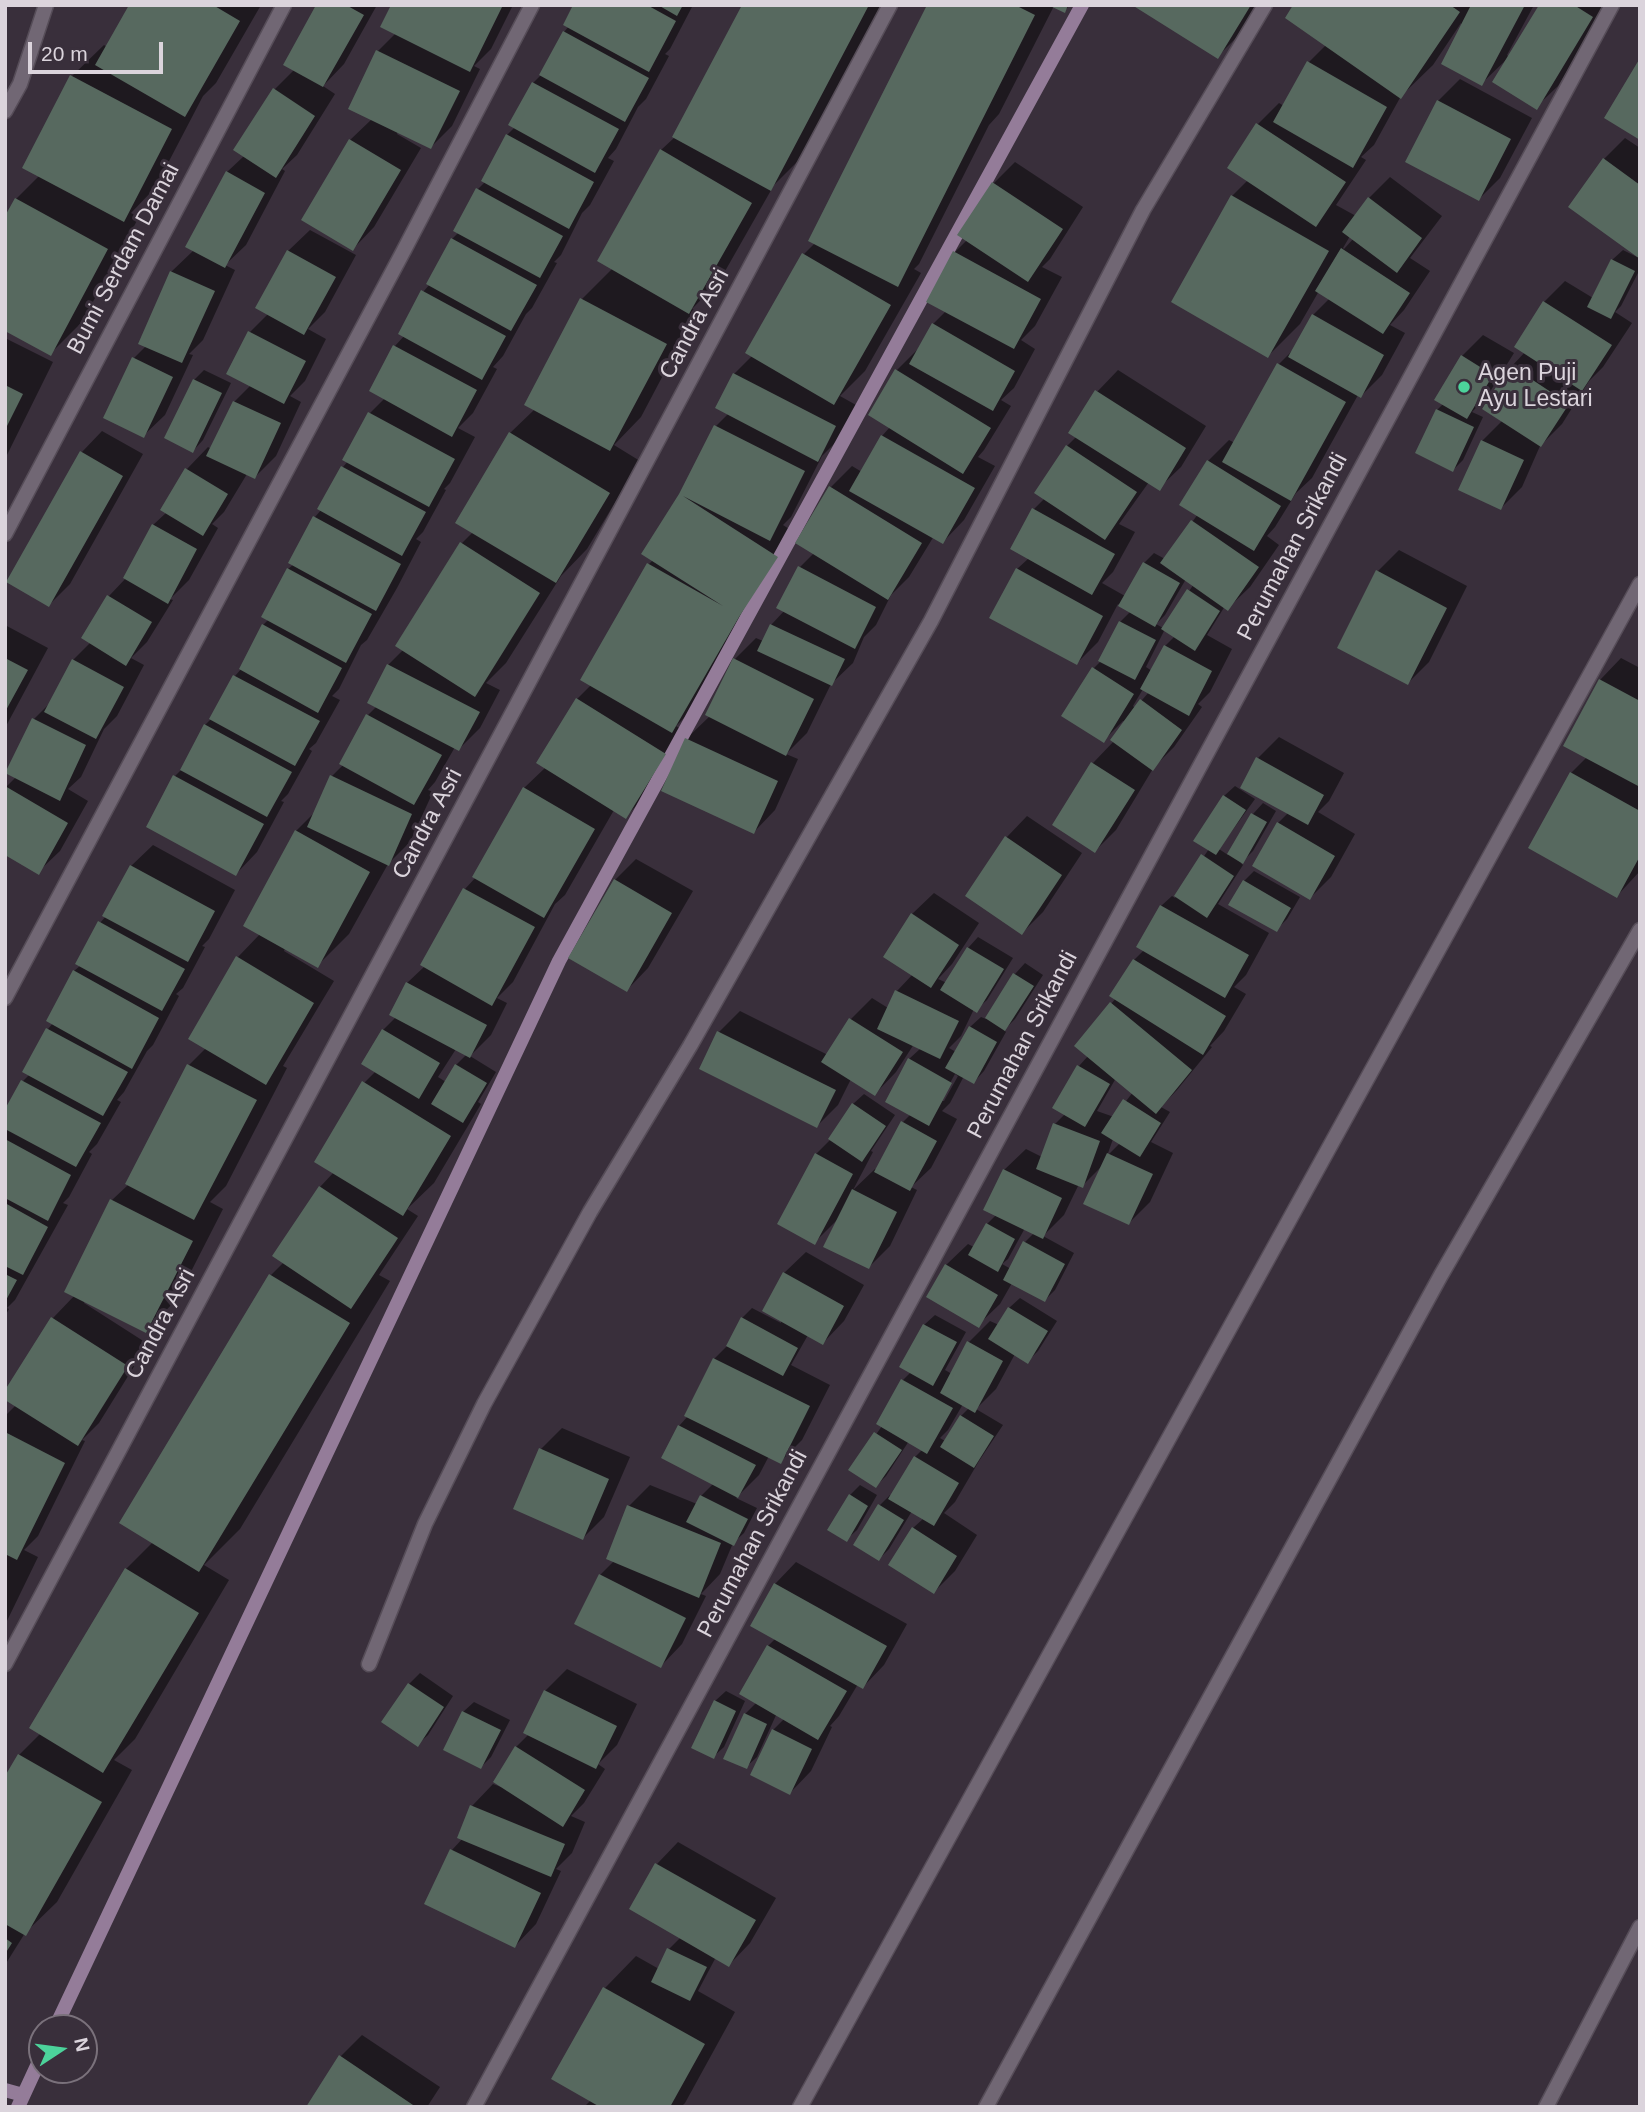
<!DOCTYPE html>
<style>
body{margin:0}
#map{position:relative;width:1645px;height:2112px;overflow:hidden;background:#392f3b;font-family:Arial,sans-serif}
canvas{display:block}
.frame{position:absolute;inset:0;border:7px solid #dbd4dc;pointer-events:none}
.north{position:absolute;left:28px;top:2014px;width:70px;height:70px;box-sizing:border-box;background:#392f3b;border:2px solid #7a717b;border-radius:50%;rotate:77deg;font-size:19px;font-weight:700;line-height:28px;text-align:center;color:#dbd4dc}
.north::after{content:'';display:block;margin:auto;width:24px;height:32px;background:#4cd39b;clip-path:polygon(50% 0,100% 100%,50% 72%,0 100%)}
.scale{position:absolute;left:28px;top:42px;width:135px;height:32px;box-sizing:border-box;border:4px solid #dbd4dc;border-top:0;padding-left:9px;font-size:21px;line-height:24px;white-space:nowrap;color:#dbd4dc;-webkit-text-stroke:5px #392f3b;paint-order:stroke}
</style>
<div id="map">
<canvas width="1645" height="2112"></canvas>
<div class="frame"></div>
<div class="north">N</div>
<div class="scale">20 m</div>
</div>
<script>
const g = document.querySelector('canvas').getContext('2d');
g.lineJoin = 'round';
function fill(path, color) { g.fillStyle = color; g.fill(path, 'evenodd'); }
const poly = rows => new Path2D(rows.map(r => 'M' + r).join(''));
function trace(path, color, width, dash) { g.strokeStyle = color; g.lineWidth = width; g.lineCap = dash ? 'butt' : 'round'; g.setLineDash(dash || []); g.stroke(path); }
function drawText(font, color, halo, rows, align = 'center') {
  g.font = font + ' Arial,sans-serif'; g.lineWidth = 6; g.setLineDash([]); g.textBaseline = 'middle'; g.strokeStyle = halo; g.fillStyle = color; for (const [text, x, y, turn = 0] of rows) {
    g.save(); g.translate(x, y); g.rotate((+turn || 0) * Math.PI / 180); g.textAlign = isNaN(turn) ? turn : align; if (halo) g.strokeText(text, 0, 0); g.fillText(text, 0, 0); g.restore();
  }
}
fill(poly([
 [131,5,261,5,216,83,203,96,155,188,131,213,139,217,82,322,50,354,16,199,40,175,72,76,104,45,107,47],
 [318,5,377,5,344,64,323,86,335,94,297,155,282,169,285,171,246,245,225,265,235,270,203,340,189,354,193,355,165,415,143,436,134,358,146,346,171,272,194,250,227,172,244,156,275,89,295,69],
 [393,5,513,5,491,49,474,66,480,69,452,126,431,147,398,131,397,134,421,148,374,227,353,249,350,140,372,119,378,51,396,33],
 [575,5,693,5,670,49,665,54,669,56,646,99,638,107,616,149,608,158,614,161,590,205,582,213,561,255,554,262,557,263,532,308,526,314,503,356,493,367,497,369,473,413,458,428,475,437,450,483,444,489,446,490,423,532,416,539,421,542,397,588,367,640,361,645,339,689,332,696,340,700,316,743,309,749,312,751,288,794,281,801,284,802,257,852,236,874,175,776,182,769,205,725,211,719,235,676,242,668,263,625,269,619,288,569,294,564,291,562,315,517,321,510,319,509,343,467,348,461,345,459,370,413,385,398,371,390,395,346,404,336,423,292,430,284,428,283,452,239,459,232,478,189,486,181,507,135,515,127,533,83,541,75,564,32,569,26],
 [744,5,882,5,802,157,774,185,720,280,692,309,697,311,641,417,614,445,640,461,587,549,561,576,506,663,486,683,500,690,480,728,459,749,455,747,435,782,428,790,433,792,410,842,388,864,349,934,317,966,285,948,284,951,334,981,283,1066,287,1068,226,1186,210,1202,223,1209,177,1299,146,1331,85,1300,84,1303,148,1344,99,1423,82,1440,85,1441,38,1536,24,1550,38,1557,5,1625,5,1416,16,1405,5,1393,53,1318,75,1295,112,1200,129,1184,189,1065,206,1048,237,958,260,934,296,831,315,812,332,776,344,764,342,763,368,715,377,706,369,702,388,665,403,650,462,543,473,532,510,433,535,409,582,299,613,268,661,150,675,137],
 [929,5,1070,5,1064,11,1054,6,999,114,989,125,919,264,914,269,921,273,865,371,840,396,856,405,839,439,822,456,791,517,783,525,798,535,760,594,693,709,676,726,686,732,647,795,625,817,614,810,565,895,555,904,513,982,497,998,507,1003,491,1035,470,1056,496,1072,478,1102,481,1104,434,1183,407,1209,418,1216,379,1275,390,1281,240,1529,204,1565,229,1580,135,1739,114,1760,132,1770,57,1902,25,1933,5,1965,5,1779,19,1755,41,1733,126,1569,153,1542,271,1275,284,1262,320,1187,334,1172,364,1083,376,1071,364,1063,383,1030,396,1017,407,983,425,966,465,889,476,877,524,788,546,767,577,699,592,684,649,564,653,560,681,495,716,426,729,413,734,374,753,355,804,254,815,243],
 [456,1049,467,1054,456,1065,446,1082,438,1077],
 [1136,5,1261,5,1249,25,1217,57],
 [1295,5,1534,5,1507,55,1509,57,1541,5,1607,5,1558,86,1536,107,1506,60,1481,84,1461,23,1433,65,1401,96,1374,145,1361,157,1366,160,1336,205,1356,216,1369,198,1390,177,1442,216,1410,258,1430,271,1404,310,1390,325,1405,333,1382,375,1361,396,1358,395,1312,478,1296,493,1275,527,1267,536,1279,545,1250,587,1228,608,1225,606,1207,635,1232,649,1210,692,1198,704,1202,707,1174,747,1154,767,1116,830,1095,851,1093,763,1114,741,1125,722,1123,721,1103,741,1094,668,1102,660,1120,622,1131,611,1118,604,1098,642,1077,663,1017,569,1029,558,1012,548,1034,509,1045,498,1067,446,1077,436,1097,392,1118,370,1206,426,1181,467,1159,488,1149,482,1119,524,1135,532,1113,572,1102,583,1125,596,1144,563,1154,553,1165,559,1198,514,1208,461,1229,440,1235,443,1279,364,1296,347,1313,315,1330,298,1319,291,1300,324,1268,356,1232,196,1248,180,1258,124,1279,103,1284,106,1309,62,1326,45],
 [1350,236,1353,239,1344,249,1343,248],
 [1186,579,1194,584,1163,628,1156,624,1165,615],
 [1165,629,1175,636,1165,646,1152,671,1146,667],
 [1143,689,1149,692,1135,708,1133,706],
 [1460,79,1532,118,1500,178,1479,199,1438,101],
 [1625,138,1640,148,1640,269,1621,306,1615,312,1632,323,1603,367,1589,381,1562,424,1540,446,1522,487,1501,508,1460,489,1482,441,1503,420,1512,366,1525,352,1544,302,1565,281,1593,298,1612,260,1623,250,1637,257,1638,255,1604,159],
 [1015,162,1083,207,1050,259,1042,267,1062,277,1035,326,1021,340,1035,349,1014,388,1001,400,1011,406,984,450,978,457,995,466,964,520,943,542,934,536,909,577,891,595,876,625,864,637,853,663,831,684,807,733,786,754,798,759,775,810,754,832,686,739,710,716,735,659,756,638,763,641,771,625,785,610,779,607,800,567,814,553,831,487,852,466,862,472,882,436,890,427,897,370,918,349,933,324,946,311,955,252,967,240,960,235,994,183],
 [310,230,356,255,325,312,308,329,326,339,305,381,290,396,301,402,276,456,255,477,247,474,224,512,212,524,218,528,189,580,170,599,173,600,147,642,131,658,144,665,117,716,104,729,81,777,68,789,88,801,60,851,38,872,5,788,16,777,34,719,51,702,73,660,91,642,83,638,109,596,126,578,153,525,167,512,162,509,187,469,208,447,211,449,234,402,251,385,250,332,269,313,288,251],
 [1483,335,1514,353,1488,395,1472,412,1483,417,1463,460,1453,470,1437,410,1444,403,1462,356],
 [5,338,53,362,5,459],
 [204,370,231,383,203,440,193,451,194,380],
 [102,431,143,454,70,584,49,605,81,453],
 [1399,550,1467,586,1429,662,1408,683,1378,571],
 [5,625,48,648,5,728],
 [1621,658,1640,668,1640,871,1617,896,1571,773,1587,757,1600,680],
 [1279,737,1344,773,1329,801,1318,812,1355,834,1331,877,1310,898,1278,823,1289,812,1258,758],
 [1235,786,1255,799,1219,849,1228,855,1253,814,1263,803,1276,811,1253,851,1241,863,1243,865,1218,904,1269,933,1246,975,1234,987,1246,994,1224,1031,1210,1046,1212,1047,1177,1090,1161,1107,1170,1112,1151,1142,1173,1153,1150,1202,1129,1223,1103,1165,1082,1186,1079,1184,1064,1215,1043,1236,1074,1253,1055,1290,1045,1300,1012,1283,1000,1304,978,1325,946,1265,968,1244,974,1247,987,1224,997,1214,1004,1170,1026,1149,1042,1157,1055,1124,1065,1114,1054,1107,1079,1066,1088,1056,1076,1046,1116,998,1134,960,1144,950,1161,906,1172,896,1175,898,1209,849,1224,796],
 [1116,1078,1133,1092,1114,1117,1097,1111],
 [1113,1139,1120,1143,1107,1156],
 [1025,1228,1034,1233,1025,1242,1011,1269,1002,1264,1008,1259],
 [1027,816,1082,853,1043,912,1022,933,1006,838],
 [153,845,235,890,209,939,202,946,205,947,183,988,176,994,179,996,153,1045,147,1051,124,1092,117,1100,121,1102,97,1144,89,1152,92,1154,69,1197,63,1203,68,1205,15,1300,7,1308,9,1309,5,1316,5,1113,23,1081,30,1074,25,1071,48,1029,53,1023,74,971,81,965,100,923,106,916,131,866],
 [636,859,693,891,648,968,627,990,615,880],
 [1254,871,1300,897,1287,919,1276,930,1244,881],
 [934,893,979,923,952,964,938,979,947,983,968,948,978,937,1013,958,987,1000,976,1010,974,1009,961,1036,949,1048,956,1052,970,1027,981,1017,986,1019,1015,974,1025,963,1043,975,1015,1019,1004,1030,1006,1032,984,1071,974,1082,964,1076,950,1103,942,1111,957,1119,931,1168,911,1187,917,1190,890,1246,869,1267,839,1218,814,1243,816,1154,831,1139,853,1104,864,1094,895,1115,871,1151,873,1152,853,1190,875,1169,877,1170,903,1122,911,1114,909,1059,921,1048,914,1044,896,1072,875,1094,851,1079,838,1105,817,1126,719,1032,740,1011,828,1055,851,1019,872,998,888,1008,897,991,913,974,912,914],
 [955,1074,958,1076,944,1101,940,1101],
 [806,1252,864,1285,844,1321,823,1343,808,1335,791,1365,830,1385,802,1440,781,1461,769,1456,759,1475,736,1498,757,1508,744,1533,733,1543,720,1574,701,1594,706,1596,682,1644,661,1666,600,1575,614,1561,629,1506,650,1485,697,1504,701,1496,714,1483,679,1426,688,1416,714,1359,728,1345,742,1318,752,1308,781,1323,784,1273],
 [1020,1298,1057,1321,1038,1351,1028,1361,1015,1354,996,1389,976,1409,1003,1425,979,1461,955,1502,944,1513,977,1535,955,1571,934,1592,913,1528,924,1518,912,1511,889,1549,879,1559,880,1505,890,1495,892,1496,915,1457,923,1449,909,1441,886,1476,876,1486,851,1470,882,1426,903,1380,911,1372,924,1325,935,1315,966,1332,945,1370,952,1374,969,1342,990,1321,999,1325,1009,1308],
 [963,1404,969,1408,961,1416,945,1441,940,1438,948,1430],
 [562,1428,630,1457,604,1517,583,1538,541,1449],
 [860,1485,877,1495,857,1530,846,1540,850,1495],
 [796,1562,907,1624,884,1665,863,1687,858,1684,839,1716,830,1726,832,1727,811,1771,790,1793,773,1730,785,1718,777,1713,757,1757,746,1767,745,1714,757,1702,768,1646,776,1638,775,1584],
 [567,1669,637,1704,617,1745,598,1764,605,1769,584,1803,571,1816,585,1822,572,1853,556,1869,561,1871,536,1924,515,1946,426,1903,452,1850,463,1838,459,1837,472,1806,493,1784,501,1787,516,1747,529,1734,545,1691],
 [420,1673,453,1696,428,1735,417,1745,384,1722,409,1684],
 [726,1691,745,1701,724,1747,713,1757,715,1701],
 [474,1702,510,1720,491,1757,481,1767,463,1712],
 [678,1842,776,1898,750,1943,729,1965,716,1957,698,1991,735,2012,685,2103,681,2107,584,2107,591,2100,554,2079,605,1988,636,1956,659,1969,669,1949,681,1937,631,1909,657,1864],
 [362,2035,440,2087,427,2107,308,2107,341,2056]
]), '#0007');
trace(poly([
 [55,2028,559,961,1082,5],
 [5,2090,23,2095],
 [18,2107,42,2055]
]), '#947c99', 14);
fill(poly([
 [129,5,213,5,240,21,185,117,95,65],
 [316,5,346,5,364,15,323,87,283,65],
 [391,5,503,5,470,72,380,27],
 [573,5,647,5,676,21,649,72,563,25],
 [658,5,683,5,677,16],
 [742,5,869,5,771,191,672,137],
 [927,5,1015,5,1035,15,898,287,808,241],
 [1048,5,1068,5,1065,13],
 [1132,5,1251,5,1218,59],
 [1293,5,1450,5,1460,12,1401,99,1285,18],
 [1471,5,1525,5,1482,86,1441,64],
 [1539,5,1574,5,1593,17,1537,110,1492,82],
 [563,31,649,78,625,122,539,75],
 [376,50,460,91,431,149,348,109],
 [1640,58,1640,140,1604,118],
 [1307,61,1387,107,1353,168,1273,122],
 [70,75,172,129,124,222,22,168],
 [532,82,619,129,595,173,508,125],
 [273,88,315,116,276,178,233,150],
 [1437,100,1511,139,1479,201,1405,162],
 [1256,123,1346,182,1316,227,1227,168],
 [506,134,594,182,569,229,481,181],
 [349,139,401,170,353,251,301,220],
 [660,149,752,203,689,314,597,261],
 [1603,158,1640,185,1640,259,1568,207],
 [226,171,265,193,225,268,185,247],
 [992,182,1063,229,1028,282,957,235],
 [476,188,563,236,540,278,453,231],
 [1231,195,1329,251,1268,358,1171,302],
 [1368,197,1422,238,1397,273,1342,232],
 [15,198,108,249,51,356,5,331,5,216],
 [451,238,537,285,511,331,426,284],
 [1341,248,1410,293,1383,334,1315,291],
 [287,250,336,277,304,335,255,308],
 [953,251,1041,299,1014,349,926,302],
 [802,253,891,305,834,405,745,353],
 [1611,259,1635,271,1611,319,1587,307],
 [170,271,215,291,182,363,138,344],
 [421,290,506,336,482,380,398,334],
 [580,298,667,344,610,451,524,405],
 [1543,301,1612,345,1582,391,1514,347],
 [1312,314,1384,355,1361,398,1288,357],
 [932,323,1015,371,993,411,909,364],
 [248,331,306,361,284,404,226,374],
 [393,345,477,390,452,437,369,391],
 [1461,355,1493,375,1467,419,1434,400],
 [132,357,173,377,144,438,103,418],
 [1277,363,1346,402,1291,501,1222,462],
 [1510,365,1569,404,1541,447,1482,409],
 [895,369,991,428,963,474,868,415],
 [733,373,836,426,818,462,715,408],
 [193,379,222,393,193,453,164,438],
 [5,385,23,394,5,430],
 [1095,390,1186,448,1160,491,1068,433],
 [233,401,281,423,255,479,206,456],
 [1436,409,1474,427,1453,472,1415,453],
 [368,412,455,459,429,507,342,460],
 [714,425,805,471,770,541,683,496,778,557,739,617,672,733,580,680,647,563,723,606,641,554,679,494],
 [509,432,610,493,556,583,455,523],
 [881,435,975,488,943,544,849,491],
 [1481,440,1524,460,1501,510,1458,490],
 [1066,445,1137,492,1105,540,1034,493],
 [80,451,123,476,49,607,6,582],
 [1207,460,1281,506,1254,551,1179,505],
 [341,466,426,512,402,556,317,509],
 [185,468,228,494,203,536,160,510],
 [829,486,922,543,888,600,795,543],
 [1032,508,1115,554,1092,595,1010,549],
 [313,516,401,564,376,611,288,563],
 [1191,520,1259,567,1228,611,1160,563],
 [152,524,197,549,168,604,123,578],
 [460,542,540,593,475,697,395,646],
 [1143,562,1180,583,1155,627,1118,606],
 [798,566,876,607,855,649,776,608],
 [287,568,372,614,346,663,261,617],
 [1016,568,1103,616,1077,665,989,618],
 [1376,570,1447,608,1408,685,1337,648],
 [1187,589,1220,611,1195,651,1161,629],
 [107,595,152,622,126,666,81,638],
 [1119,621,1156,640,1135,680,1098,661],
 [262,624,342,668,318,713,239,669],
 [770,624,845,659,832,686,757,651],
 [1164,645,1212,671,1189,716,1140,689],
 [5,658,28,670,5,712],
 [733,658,814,699,786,756,705,715],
 [72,659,124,687,96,739,44,712],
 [387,664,480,712,459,751,367,703],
 [1092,667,1134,694,1104,743,1061,716],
 [233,675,320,721,295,766,209,719],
 [1599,679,1640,701,1640,787,1563,746],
 [576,698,666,754,626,819,536,763],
 [1140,699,1182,730,1153,771,1110,740],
 [366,714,442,755,414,805,339,764],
 [32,718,86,745,60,801,5,773],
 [204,724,292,772,267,817,180,770],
 [685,738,778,781,754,834,661,791],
 [1256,757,1324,795,1308,825,1240,788],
 [1091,762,1135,790,1095,853,1052,825],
 [1570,772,1640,811,1640,856,1617,898,1528,848],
 [173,775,264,824,236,876,146,827],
 [330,775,412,814,389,866,307,827],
 [5,786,68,823,39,875,5,855],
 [523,787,595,829,544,918,472,877],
 [1223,795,1246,810,1216,855,1193,841],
 [1251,813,1267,822,1243,864,1227,854],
 [1277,822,1335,856,1310,900,1252,866],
 [295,830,370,872,318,968,243,926],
 [1005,836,1062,875,1022,935,965,896],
 [1201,854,1234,876,1207,918,1174,896],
 [130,865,215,911,188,962,102,916],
 [614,879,672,913,627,992,568,958],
 [1243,880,1291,908,1277,932,1228,905],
 [463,888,535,927,492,1006,420,965],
 [1160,905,1249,955,1225,998,1136,947],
 [911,913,959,945,931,988,883,957],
 [98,921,185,969,162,1011,75,964],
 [967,947,1004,969,977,1013,940,990],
 [236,956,314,1003,266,1085,188,1039],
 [1133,959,1226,1016,1203,1055,1109,996],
 [73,970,159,1018,132,1069,46,1021],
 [1013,973,1034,986,1005,1031,985,1018],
 [406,982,487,1025,470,1058,389,1015],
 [895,990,959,1021,940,1059,877,1029],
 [1110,1002,1192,1070,1156,1114,1074,1046],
 [849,1018,903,1052,875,1096,821,1062],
 [969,1026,997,1042,974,1084,945,1068],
 [46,1028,128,1072,103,1116,22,1072],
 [382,1029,440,1063,419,1099,361,1064],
 [717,1031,836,1090,817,1128,699,1069],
 [908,1058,952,1083,929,1126,885,1102],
 [187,1064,257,1100,194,1220,125,1184],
 [455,1064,487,1083,463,1123,431,1104],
 [1077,1065,1110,1084,1085,1127,1052,1108],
 [21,1080,101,1123,76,1167,5,1129,5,1109],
 [362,1081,451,1136,403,1216,314,1162],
 [1123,1099,1161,1123,1140,1157,1101,1133],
 [852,1103,886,1126,862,1162,828,1139],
 [901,1121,937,1141,910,1191,874,1172],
 [1053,1123,1100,1141,1083,1188,1036,1169],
 [5,1139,71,1175,48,1221,5,1198],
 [815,1153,853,1174,815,1245,777,1224],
 [1107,1153,1153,1174,1129,1225,1083,1204],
 [1003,1169,1062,1198,1043,1239,983,1210],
 [319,1186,398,1238,351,1309,272,1256],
 [852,1189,897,1212,869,1269,823,1247],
 [110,1199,193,1241,146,1333,64,1292],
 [5,1203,48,1227,23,1275,5,1266],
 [986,1223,1015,1239,998,1272,968,1255],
 [1023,1241,1065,1264,1045,1302,1003,1280],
 [945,1264,998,1295,979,1328,926,1297],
 [783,1272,844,1306,823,1345,762,1311],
 [5,1274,17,1280,5,1302],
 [269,1274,350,1323,199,1572,119,1523],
 [1008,1307,1048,1331,1028,1364,988,1339],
 [51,1317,128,1366,78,1446,5,1400,5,1390],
 [741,1317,798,1348,783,1376,726,1346],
 [923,1324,957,1342,933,1386,899,1367],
 [967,1341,1003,1361,975,1413,940,1393],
 [713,1358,810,1406,781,1464,684,1416],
 [901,1379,953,1408,927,1454,876,1424],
 [960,1415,994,1436,974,1468,940,1447],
 [678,1425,756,1465,738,1498,661,1458],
 [5,1432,65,1463,17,1560,5,1554],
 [874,1432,902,1450,876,1488,848,1470],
 [539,1448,609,1479,583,1540,513,1509],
 [914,1456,959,1483,934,1526,888,1499],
 [849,1494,868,1506,847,1542,827,1530],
 [700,1495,748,1519,734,1546,686,1522],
 [878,1504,904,1520,879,1561,853,1545],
 [627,1505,721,1543,699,1598,606,1559],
 [912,1527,957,1556,934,1594,888,1565],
 [125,1568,199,1613,103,1773,29,1728],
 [599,1574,686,1618,661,1668,574,1624],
 [774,1583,887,1646,863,1689,750,1626],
 [767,1645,847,1691,818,1740,739,1694],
 [408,1683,444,1707,418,1747,381,1722],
 [544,1690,617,1726,596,1769,523,1733],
 [714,1700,736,1711,714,1759,691,1748],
 [462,1711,501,1730,481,1769,443,1750],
 [744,1713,767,1724,747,1769,723,1759],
 [772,1729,812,1749,790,1795,750,1775],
 [515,1746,585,1790,563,1827,493,1782],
 [18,1754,102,1802,26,1936,5,1924,5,1776],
 [470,1805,565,1844,551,1877,457,1838],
 [450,1849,541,1893,515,1948,424,1904],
 [655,1863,756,1920,729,1967,629,1909],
 [5,1938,12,1943,5,1954],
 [667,1948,707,1967,690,2001,651,1982],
 [603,1987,705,2044,670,2107,600,2107,551,2079],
 [339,2055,416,2107,306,2107]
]), '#57695f');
const lane = poly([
 [5,111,20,84,46,5]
]);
const street = poly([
 [5,534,284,5],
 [5,998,403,252,532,5],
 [5,1664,890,5],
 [369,1664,425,1524,484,1404,590,1212,690,1046,931,621,1143,210,1265,5],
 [474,2107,1612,5],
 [800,2107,1640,584],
 [986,2107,1441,1275,1640,930],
 [1546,2107,1640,1927]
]);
trace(lane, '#564d58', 17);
trace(street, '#564d58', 17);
trace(lane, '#716774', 14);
trace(street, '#716774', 14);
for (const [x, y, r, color] of [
 [1464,387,7,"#4cd39b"]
]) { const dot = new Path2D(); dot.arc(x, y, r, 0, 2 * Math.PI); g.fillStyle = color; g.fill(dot); trace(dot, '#392f3b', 2.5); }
drawText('23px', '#dbd4dc', '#392f3b', [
 ["Bumi Serdam Damai",124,259,-62],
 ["Candra Asri",695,324,-62],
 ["Perumahan Srikandi",1293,547,-62],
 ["Candra Asri",428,824,-62],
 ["Perumahan Srikandi",1023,1045,-62],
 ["Candra Asri",161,1324,-62],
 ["Perumahan Srikandi",753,1544,-62]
]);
drawText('23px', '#dbd4dc', '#392f3b', [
 ["Agen Puji",1478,374],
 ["Ayu Lestari",1478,400]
], 'left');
</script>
